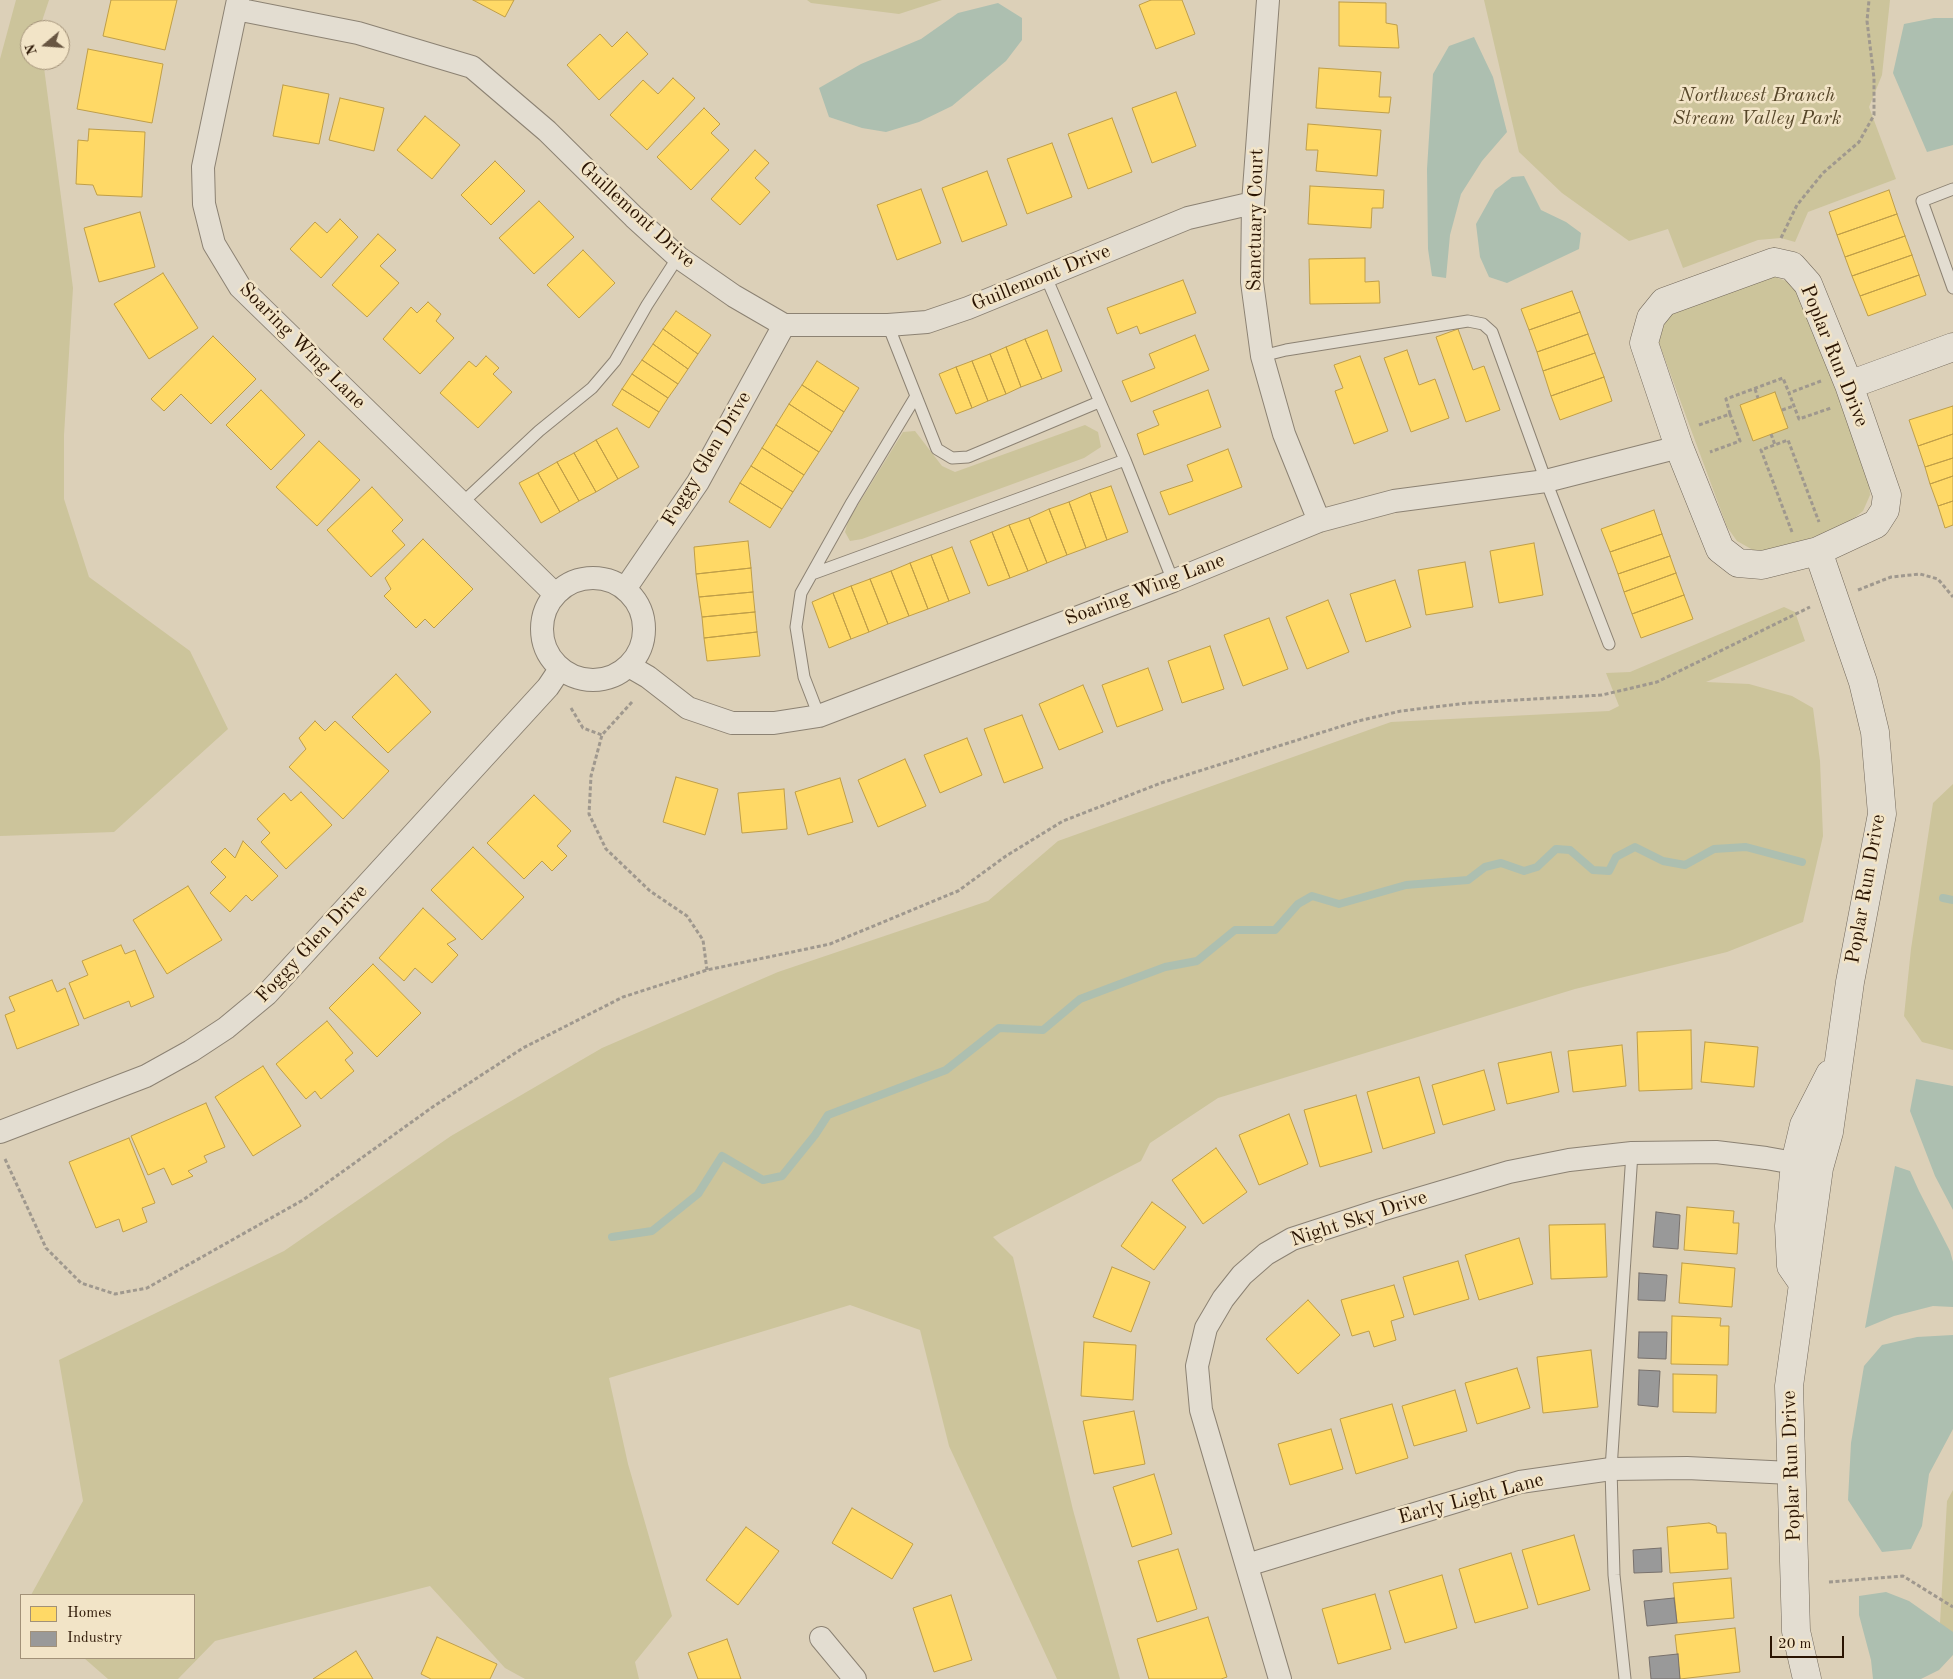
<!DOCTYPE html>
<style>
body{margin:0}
#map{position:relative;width:1953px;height:1679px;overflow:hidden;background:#dcd0b8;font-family:"Old Standard TT",serif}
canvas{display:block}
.legend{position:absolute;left:20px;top:1594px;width:175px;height:65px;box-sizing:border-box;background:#f2e4c7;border:1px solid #a29178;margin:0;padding:6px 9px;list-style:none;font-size:15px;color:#2a1402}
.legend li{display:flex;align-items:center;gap:10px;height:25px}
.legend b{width:25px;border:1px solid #a29178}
.north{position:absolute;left:20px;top:20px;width:50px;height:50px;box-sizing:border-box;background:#f2e4c7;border:1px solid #a29178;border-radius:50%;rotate:252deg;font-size:14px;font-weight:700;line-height:20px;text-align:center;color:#2a1402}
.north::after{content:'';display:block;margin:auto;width:18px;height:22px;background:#685642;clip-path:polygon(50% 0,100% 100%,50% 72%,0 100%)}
.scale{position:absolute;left:1770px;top:1636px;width:74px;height:22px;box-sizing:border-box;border:2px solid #2a1402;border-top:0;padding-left:6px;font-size:15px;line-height:18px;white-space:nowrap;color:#2a1402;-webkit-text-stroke:4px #f2e4c7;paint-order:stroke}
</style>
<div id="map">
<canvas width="1953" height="1679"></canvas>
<ul class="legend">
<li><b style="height:14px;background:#ffd966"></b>Homes</li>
<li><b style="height:14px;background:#999"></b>Industry</li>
</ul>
<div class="north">N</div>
<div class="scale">20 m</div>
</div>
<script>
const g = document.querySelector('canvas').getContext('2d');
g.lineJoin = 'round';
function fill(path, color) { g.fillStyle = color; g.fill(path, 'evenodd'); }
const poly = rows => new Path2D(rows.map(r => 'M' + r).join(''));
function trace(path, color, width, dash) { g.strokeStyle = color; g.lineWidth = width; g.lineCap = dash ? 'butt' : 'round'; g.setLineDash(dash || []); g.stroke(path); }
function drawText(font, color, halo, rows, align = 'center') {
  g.font = font + ' "Old Standard TT",serif'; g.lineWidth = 5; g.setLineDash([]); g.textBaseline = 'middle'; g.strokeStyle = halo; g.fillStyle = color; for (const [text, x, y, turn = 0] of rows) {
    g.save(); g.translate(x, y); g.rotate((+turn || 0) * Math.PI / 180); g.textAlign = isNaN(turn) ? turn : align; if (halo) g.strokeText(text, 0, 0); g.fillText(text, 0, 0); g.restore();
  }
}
fill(poly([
 [16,0,49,0,39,30,30,30,30,60,43,60,73,288,64,435,64,499,89,577,190,651,228,729,114,832,0,836,0,59],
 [807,0,942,0,899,14,811,3],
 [1484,0,1890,0,1882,75,1869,107,1896,179,1808,212,1795,242,1781,238,1758,240,1683,268,1668,229,1629,241,1562,193,1519,152],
 [1767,274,1786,281,1801,293,1869,482,1870,495,1863,511,1846,525,1776,551,1753,550,1737,541,1727,527,1659,343,1662,328,1678,304],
 [1085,425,1098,432,1101,447,1084,458,862,539,850,541,845,532,848,521,903,432,915,431,942,466,955,472],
 [1784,607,1795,612,1805,641,1706,682,1749,684,1792,696,1813,708,1820,761,1823,836,1803,922,1727,952,1575,989,1218,1098,1150,1143,1141,1161,993,1237,1013,1257,1073,1510,1120,1679,1057,1679,949,1446,920,1330,850,1305,609,1378,628,1464,672,1616,635,1662,639,1679,525,1679,505,1668,430,1586,215,1641,178,1679,108,1679,84,1658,194,1658,194,1595,31,1595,83,1501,59,1360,284,1251,451,1136,602,1048,778,972,988,901,1058,841,1391,722,1609,711,1619,706,1606,673,1630,672],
 [1953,784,1953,1050,1922,1042,1904,1016,1911,949,1933,803],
 [1953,1490,1953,1650,1940,1623,1947,1501]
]), '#ccc49b');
fill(poly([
 [998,3,1022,18,1022,40,1006,61,952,106,919,122,886,132,862,128,829,117,819,88,861,64,921,39,958,13],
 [1934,18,1953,18,1953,145,1927,152,1893,73,1904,24],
 [1474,37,1493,77,1507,132,1482,161,1461,194,1450,235,1446,278,1432,276,1428,249,1427,169,1433,74,1449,46],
 [1524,176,1541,210,1566,222,1581,233,1579,249,1507,283,1489,277,1480,257,1476,224,1495,190,1512,177],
 [1916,1079,1953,1086,1953,1210,1935,1176,1910,1111],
 [1895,1166,1910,1171,1919,1191,1950,1251,1953,1262,1953,1307,1933,1306,1894,1316,1865,1328],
 [1953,1335,1953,1429,1929,1474,1922,1526,1911,1549,1882,1552,1848,1500,1851,1443,1864,1366,1882,1345,1917,1337],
 [1886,1592,1909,1601,1953,1632,1953,1655,1939,1670,1921,1679,1873,1679,1871,1660,1859,1615,1859,1596]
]), '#adbfb0');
const homes = poly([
 [111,0,177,0,165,50,103,36,111,0],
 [473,0,514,0,505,17,473,0],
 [1151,0,1182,0,1195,34,1156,49,1139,5,1151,0],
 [1339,2,1386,3,1386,23,1397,25,1399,48,1339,46,1339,2],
 [627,32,648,54,599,100,567,65,600,34,612,47,627,32],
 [88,49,163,64,152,123,77,109,88,49],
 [1319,68,1381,72,1379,97,1391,97,1389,113,1316,108,1319,68],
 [673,78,695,98,647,150,610,115,643,80,658,94,673,78],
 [283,85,329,94,319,144,273,136,283,85],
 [1176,92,1196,146,1152,163,1132,108,1176,92],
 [340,98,384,108,374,151,329,140,340,98],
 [704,108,720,124,711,133,729,150,691,190,657,157,704,108],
 [425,116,460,145,432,179,397,150,425,116],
 [1112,118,1132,172,1088,189,1068,134,1112,118],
 [1308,124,1381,130,1377,176,1316,171,1318,150,1306,150,1308,124],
 [89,129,145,132,142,197,97,195,93,185,76,184,78,140,88,141,89,129],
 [1052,143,1072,197,1027,214,1007,159,1052,143],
 [755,150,769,163,755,178,770,192,740,225,711,199,755,150],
 [495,161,525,191,491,225,461,195,495,161],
 [987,171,1007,225,962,242,942,188,987,171],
 [1310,186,1384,190,1383,208,1372,208,1371,228,1308,224,1310,186],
 [921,189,941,243,897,260,877,205,921,189],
 [1889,190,1897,214,1837,235,1829,212,1889,190],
 [539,201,574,237,534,274,499,238,539,201],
 [140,212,155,267,99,282,84,228,140,212],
 [1897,214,1905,236,1845,257,1837,235,1897,214],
 [340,219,358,237,321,278,290,249,315,222,327,233,340,219],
 [378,234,396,250,380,266,399,283,367,317,332,285,378,234],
 [1905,236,1912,255,1852,276,1845,257,1905,236],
 [583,250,615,283,579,318,547,285,583,250],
 [1912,255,1919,275,1860,296,1852,276,1912,255],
 [1365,258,1365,282,1379,281,1380,303,1310,304,1309,259,1365,258],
 [163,273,198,328,149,359,114,304,163,273],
 [1919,275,1926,295,1868,316,1860,296,1919,275],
 [1183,280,1196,313,1140,334,1137,326,1117,334,1107,308,1183,280],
 [1572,291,1580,312,1529,330,1521,309,1572,291],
 [428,302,441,314,436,321,454,338,420,374,383,339,411,307,417,313,428,302],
 [676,311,711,335,698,354,663,329,676,311],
 [1580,312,1588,334,1537,352,1529,330,1580,312],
 [663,329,698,354,688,369,653,344,663,329],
 [1458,329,1473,370,1484,366,1500,410,1466,422,1436,337,1458,329],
 [1047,330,1062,371,1042,379,1025,339,1047,330],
 [1588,334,1595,353,1543,371,1537,352,1588,334],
 [1195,335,1209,370,1131,402,1122,381,1155,368,1149,354,1195,335],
 [213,336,256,379,211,424,181,394,164,411,151,399,213,336],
 [1025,339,1042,379,1021,387,1006,347,1025,339],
 [653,344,688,369,678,384,642,360,653,344],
 [1006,347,1021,387,1006,394,990,354,1006,347],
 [1407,350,1419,385,1435,379,1449,418,1411,432,1384,358,1407,350],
 [1595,353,1604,377,1551,396,1543,371,1595,353],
 [990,354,1006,394,988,401,972,361,990,354],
 [486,356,499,368,493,374,512,392,478,428,440,393,469,361,476,367,486,356],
 [1360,356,1388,431,1354,444,1335,391,1343,388,1334,365,1360,356],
 [642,360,678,384,668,398,632,374,642,360],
 [817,361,859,388,844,412,802,385,817,361],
 [972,361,988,401,972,408,956,367,972,361],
 [956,367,972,408,956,414,939,374,956,367],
 [632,374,668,398,659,412,622,389,632,374],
 [1604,377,1612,401,1560,420,1551,396,1604,377],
 [802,385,844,412,832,432,789,404,802,385],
 [622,389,659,412,649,428,612,405,622,389],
 [261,390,305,435,271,470,226,425,261,390],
 [1208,390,1221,427,1144,455,1137,434,1159,425,1153,411,1208,390],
 [1775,392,1788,428,1753,441,1740,405,1775,392],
 [789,404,832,432,819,452,776,425,789,404],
 [1953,406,1953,434,1918,446,1909,420,1953,406],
 [776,425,819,452,804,475,762,448,776,425],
 [617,428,639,467,618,479,596,440,617,428],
 [1953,434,1953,458,1925,467,1918,446,1953,434],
 [596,440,618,479,596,492,574,453,596,440],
 [319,441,360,480,317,526,276,487,319,441],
 [762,448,804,475,793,492,751,466,762,448],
 [1228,449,1242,487,1169,515,1160,492,1193,481,1187,465,1228,449],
 [574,453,596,492,579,501,557,462,574,453],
 [1953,458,1953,476,1930,484,1925,467,1953,458],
 [557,462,579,501,560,512,538,473,557,462],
 [751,466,793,492,782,509,740,483,751,466],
 [538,473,560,512,541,523,519,483,538,473],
 [1953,476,1953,501,1938,506,1930,484,1953,476],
 [740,483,782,509,770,528,729,502,740,483],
 [1111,486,1128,532,1107,540,1090,493,1111,486],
 [372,487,403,520,392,531,405,545,371,577,327,530,372,487],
 [1090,493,1107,540,1086,548,1069,502,1090,493],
 [1953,501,1953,525,1945,528,1938,506,1953,501],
 [1069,502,1086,548,1067,555,1049,509,1069,502],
 [1049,509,1067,555,1047,563,1029,518,1049,509],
 [1654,510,1662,534,1610,552,1601,529,1654,510],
 [1029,518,1047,563,1028,571,1009,525,1029,518],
 [1009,525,1028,571,1010,578,992,532,1009,525],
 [992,532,1010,578,988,586,970,541,992,532],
 [1662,534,1670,556,1618,574,1610,552,1662,534],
 [423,539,473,589,434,628,425,619,416,628,384,596,391,589,385,578,423,539],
 [748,541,751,568,696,574,694,547,748,541],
 [1534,543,1543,595,1499,603,1490,551,1534,543],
 [952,547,970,593,949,601,931,555,952,547],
 [931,555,949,601,928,609,910,563,931,555],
 [1670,556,1676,573,1624,592,1618,574,1670,556],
 [1465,562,1473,607,1426,615,1418,570,1465,562],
 [910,563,928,609,909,616,891,571,910,563],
 [751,568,753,592,699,597,696,574,751,568],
 [891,571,909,616,888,624,870,579,891,571],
 [1676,573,1684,595,1632,614,1624,592,1676,573],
 [870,579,888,624,869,632,851,586,870,579],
 [1395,580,1411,627,1366,642,1350,594,1395,580],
 [851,586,869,632,851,639,833,593,851,586],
 [753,592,755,612,702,617,699,597,753,592],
 [833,593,851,639,829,648,812,602,833,593],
 [1684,595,1693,619,1641,638,1632,614,1684,595],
 [1328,600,1349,652,1307,669,1286,617,1328,600],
 [755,612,757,632,704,638,702,617,755,612],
 [1269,618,1288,669,1243,686,1224,635,1269,618],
 [757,632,760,656,707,661,704,638,757,632],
 [1210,646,1224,689,1182,703,1168,661,1210,646],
 [1148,668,1163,710,1117,727,1102,685,1148,668],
 [396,674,431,712,388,753,352,717,396,674],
 [1083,685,1103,732,1059,750,1039,704,1083,685],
 [1022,715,1043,768,1004,783,984,729,1022,715],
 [315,721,325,731,335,721,389,771,343,819,289,767,306,749,299,738,315,721],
 [967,738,982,775,940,793,924,755,967,738],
 [905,759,926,806,878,827,858,780,905,759],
 [676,777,718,789,705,835,663,822,676,777],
 [840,778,853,822,808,835,795,792,840,778],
 [784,789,787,829,742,833,738,793,784,789],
 [301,792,332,825,286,869,261,842,270,833,257,819,284,793,291,801,301,792],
 [534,795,571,831,557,846,567,856,552,871,542,861,524,879,487,843,534,795],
 [243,841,278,876,252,901,246,895,230,912,210,893,226,877,211,862,225,848,235,858,243,841],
 [473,847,524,897,482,940,431,890,473,847],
 [188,886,222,940,167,974,133,920,188,886],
 [423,908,456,939,447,944,458,955,432,983,415,968,404,981,379,958,423,908],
 [121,945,125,954,135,950,154,997,131,1007,129,1001,84,1019,69,983,88,975,82,961,121,945],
 [373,964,421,1013,377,1057,329,1008,373,964],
 [52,980,57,992,65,988,79,1025,17,1049,5,1015,15,1011,9,997,52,980],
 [327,1021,353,1053,345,1060,354,1071,321,1099,315,1091,306,1099,276,1064,327,1021],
 [1691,1030,1692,1089,1639,1091,1637,1032,1691,1030],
 [1705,1042,1758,1047,1754,1087,1701,1082,1705,1042],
 [1622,1045,1626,1086,1573,1092,1568,1051,1622,1045],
 [1551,1052,1559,1092,1507,1104,1498,1063,1551,1052],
 [263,1066,301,1126,253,1156,215,1097,263,1066],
 [1484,1070,1495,1110,1443,1125,1432,1085,1484,1070],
 [1419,1077,1435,1133,1383,1149,1367,1092,1419,1077],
 [1356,1095,1372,1152,1320,1167,1304,1110,1356,1095],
 [206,1103,225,1147,204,1156,207,1162,188,1171,193,1176,172,1185,164,1168,148,1175,131,1136,206,1103],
 [1289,1114,1308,1164,1259,1185,1239,1135,1289,1114],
 [129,1138,155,1203,142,1208,147,1222,123,1232,119,1219,96,1228,69,1162,129,1138],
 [1216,1148,1247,1192,1203,1224,1172,1180,1216,1148],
 [1152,1202,1186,1227,1154,1270,1121,1246,1152,1202],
 [1687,1207,1734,1211,1733,1223,1739,1223,1737,1254,1684,1250,1687,1207],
 [1605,1224,1607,1277,1551,1279,1549,1225,1605,1224],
 [1519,1238,1533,1284,1479,1300,1465,1255,1519,1238],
 [1458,1261,1469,1299,1414,1315,1403,1277,1458,1261],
 [1682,1263,1735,1268,1732,1307,1679,1303,1682,1263],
 [1112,1267,1150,1282,1131,1332,1093,1317,1112,1267],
 [1394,1285,1404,1317,1391,1321,1396,1340,1374,1347,1369,1331,1352,1336,1341,1300,1394,1285],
 [1308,1300,1340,1335,1298,1374,1266,1339,1308,1300],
 [1672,1316,1721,1318,1720,1326,1729,1326,1728,1365,1671,1364,1672,1316],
 [1084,1342,1136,1345,1133,1400,1081,1396,1084,1342],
 [1591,1350,1598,1407,1543,1413,1537,1357,1591,1350],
 [1517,1368,1530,1408,1477,1424,1465,1383,1517,1368],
 [1673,1374,1717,1375,1716,1413,1673,1412,1673,1374],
 [1455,1390,1467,1431,1414,1446,1402,1406,1455,1390],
 [1392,1404,1408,1458,1356,1474,1340,1419,1392,1404],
 [1134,1411,1145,1464,1094,1474,1083,1421,1134,1411],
 [1331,1429,1343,1469,1290,1485,1278,1444,1331,1429],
 [1154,1474,1172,1534,1132,1547,1113,1487,1154,1474],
 [852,1508,913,1544,892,1579,832,1543,852,1508],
 [1709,1523,1716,1526,1717,1533,1726,1533,1728,1569,1670,1573,1667,1527,1709,1523],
 [746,1527,779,1551,738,1605,706,1580,746,1527],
 [1574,1535,1590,1590,1538,1605,1522,1550,1574,1535],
 [1178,1549,1197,1609,1157,1622,1138,1561,1178,1549],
 [1511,1553,1528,1608,1475,1623,1459,1569,1511,1553],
 [1442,1575,1457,1628,1405,1643,1389,1591,1442,1575],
 [1731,1578,1734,1618,1677,1623,1673,1583,1731,1578],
 [1375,1594,1391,1649,1338,1664,1322,1609,1375,1594],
 [951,1595,972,1660,934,1672,913,1608,951,1595],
 [1208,1617,1227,1677,1221,1679,1149,1679,1137,1639,1208,1617],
 [1735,1628,1740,1672,1680,1679,1675,1635,1735,1628],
 [437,1637,497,1664,490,1679,431,1679,421,1674,437,1637],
 [727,1639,741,1679,698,1679,688,1653,727,1639],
 [356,1651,373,1679,313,1679,356,1651]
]);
fill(homes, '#ffd966');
trace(homes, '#bf9e48', 1);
const industry = poly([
 [1656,1212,1680,1215,1678,1249,1653,1247,1656,1212],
 [1639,1273,1667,1275,1665,1301,1638,1300,1639,1273],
 [1639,1332,1667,1332,1666,1359,1638,1358,1639,1332],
 [1639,1370,1660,1371,1658,1407,1638,1405,1639,1370],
 [1661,1548,1662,1572,1634,1573,1633,1550,1661,1548],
 [1674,1598,1677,1623,1647,1626,1644,1601,1674,1598],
 [1678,1654,1680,1679,1651,1679,1649,1657,1678,1654]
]);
fill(industry, '#999');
trace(industry, '#78716c', 1);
trace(poly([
 [1943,898,1953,900],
 [612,1237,652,1231,698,1194,722,1156,763,1180,782,1176,815,1135,828,1115,946,1070,999,1028,1043,1030,1080,999,1165,967,1197,961,1235,930,1275,930,1298,904,1312,896,1339,904,1406,885,1468,880,1485,867,1501,863,1524,871,1537,867,1556,849,1570,850,1593,870,1609,871,1616,857,1635,847,1663,861,1685,865,1714,849,1746,847,1802,862]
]), '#adbfb0', 8);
const lane = poly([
 [1953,189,1922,201,1953,288],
 [1046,277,1125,460,1173,581],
 [888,325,937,449,952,458,968,457,1099,402],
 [1262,356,1286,350,1468,321,1483,324,1492,332,1546,481,1609,644],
 [461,504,539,431,592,388,615,361,647,305,678,257],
 [812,574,1125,460],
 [819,716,804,677,796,627,801,593,852,502,916,396],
 [1625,1679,1614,1575,1611,1469,1632,1153]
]);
const street = poly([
 [238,0,203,167,204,204,214,244,240,287,555,594],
 [1268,0,1253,203,1252,282,1262,356,1284,434,1319,521],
 [236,9,358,33,472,67,547,131,634,217,678,257,734,296,784,325,888,325,927,322,968,308,1188,218,1253,203],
 '542 629a51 51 0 1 1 102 0a51 51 0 1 1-102 0Z',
 [625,589,698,482,784,325],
 [629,666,648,677,688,708,732,723,774,723,819,716,1173,581,1319,521,1394,501,1546,481,1679,447],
 [0,1132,146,1076,191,1051,226,1028,267,994,548,687,560,669],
 [1247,1565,1520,1482,1611,1469,1687,1468,1791,1473],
 [821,1638,855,1679],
 [1280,1679,1201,1410,1197,1366,1206,1328,1223,1299,1242,1275,1266,1254,1292,1239,1381,1210,1509,1172,1569,1160,1632,1153,1716,1152,1766,1158,1811,1166]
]);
const secondary = poly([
 [1774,262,1792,266,1808,284,1849,385,1887,495,1885,510,1876,524,1818,551,1762,565,1738,563,1720,549,1679,447,1644,343,1651,318,1664,302,1774,262],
 [1849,385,1953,347],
 [1800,1279,1791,1266,1789,1226,1795,1163,1804,1125,1830,1074],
 [1807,1679,1796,1631,1789,1386,1819,1168,1829,1132,1850,982,1882,814,1875,732,1863,682,1818,551]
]);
trace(lane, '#8c8273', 13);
trace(street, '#8c8273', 24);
trace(secondary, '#73695b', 29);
trace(poly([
 [1781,238,1797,205,1823,173,1859,142,1874,115,1874,78,1867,21,1869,0],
 [1821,381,1789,393,1799,419,1831,408],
 [1755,389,1758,398],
 [1782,410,1794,406],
 [1730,414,1726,399,1783,378,1789,393],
 [1699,425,1730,414,1740,441,1710,452],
 [1771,434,1775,445],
 [1792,532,1761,450,1788,440,1819,522],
 [1858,590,1891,577,1920,574,1938,579,1953,597],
 [632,702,602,735,591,776,589,814,606,849,650,891,687,916,703,940,707,970],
 [571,708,583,728,602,735],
 [5,1159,46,1248,81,1283,115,1294,147,1288,303,1200,434,1106,523,1048,623,997,707,970,830,944,958,891,1006,856,1063,821,1161,783,1358,721,1401,711,1467,703,1602,695,1657,682,1810,607],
 [1829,1582,1903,1576,1953,1607]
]), '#9f988e', 3, [4, 2.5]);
trace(lane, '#e3ddd1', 11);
trace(street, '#e3ddd1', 22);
trace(secondary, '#e3ddd1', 28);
drawText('italic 20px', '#564629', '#f2e4c7', [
 ["Northwest Branch",1757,96],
 ["Stream Valley Park",1757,119]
]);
drawText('20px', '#2a1402', '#f2e4c7', [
 ["Guillemont Drive",637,215,42],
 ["Sanctuary Court",1256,220,-89],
 ["Guillemont Drive",1041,278,-22],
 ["Soaring Wing Lane",302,346,45],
 ["Poplar Run Drive",1834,356,68],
 ["Foggy Glen Drive",707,459,-59],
 ["Soaring Wing Lane",1145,590,-21],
 ["Poplar Run Drive",1866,889,-80],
 ["Foggy Glen Drive",312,944,-47],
 ["Night Sky Drive",1359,1219,-18],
 ["Poplar Run Drive",1792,1466,-92],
 ["Early Light Lane",1471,1499,-15]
]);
</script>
